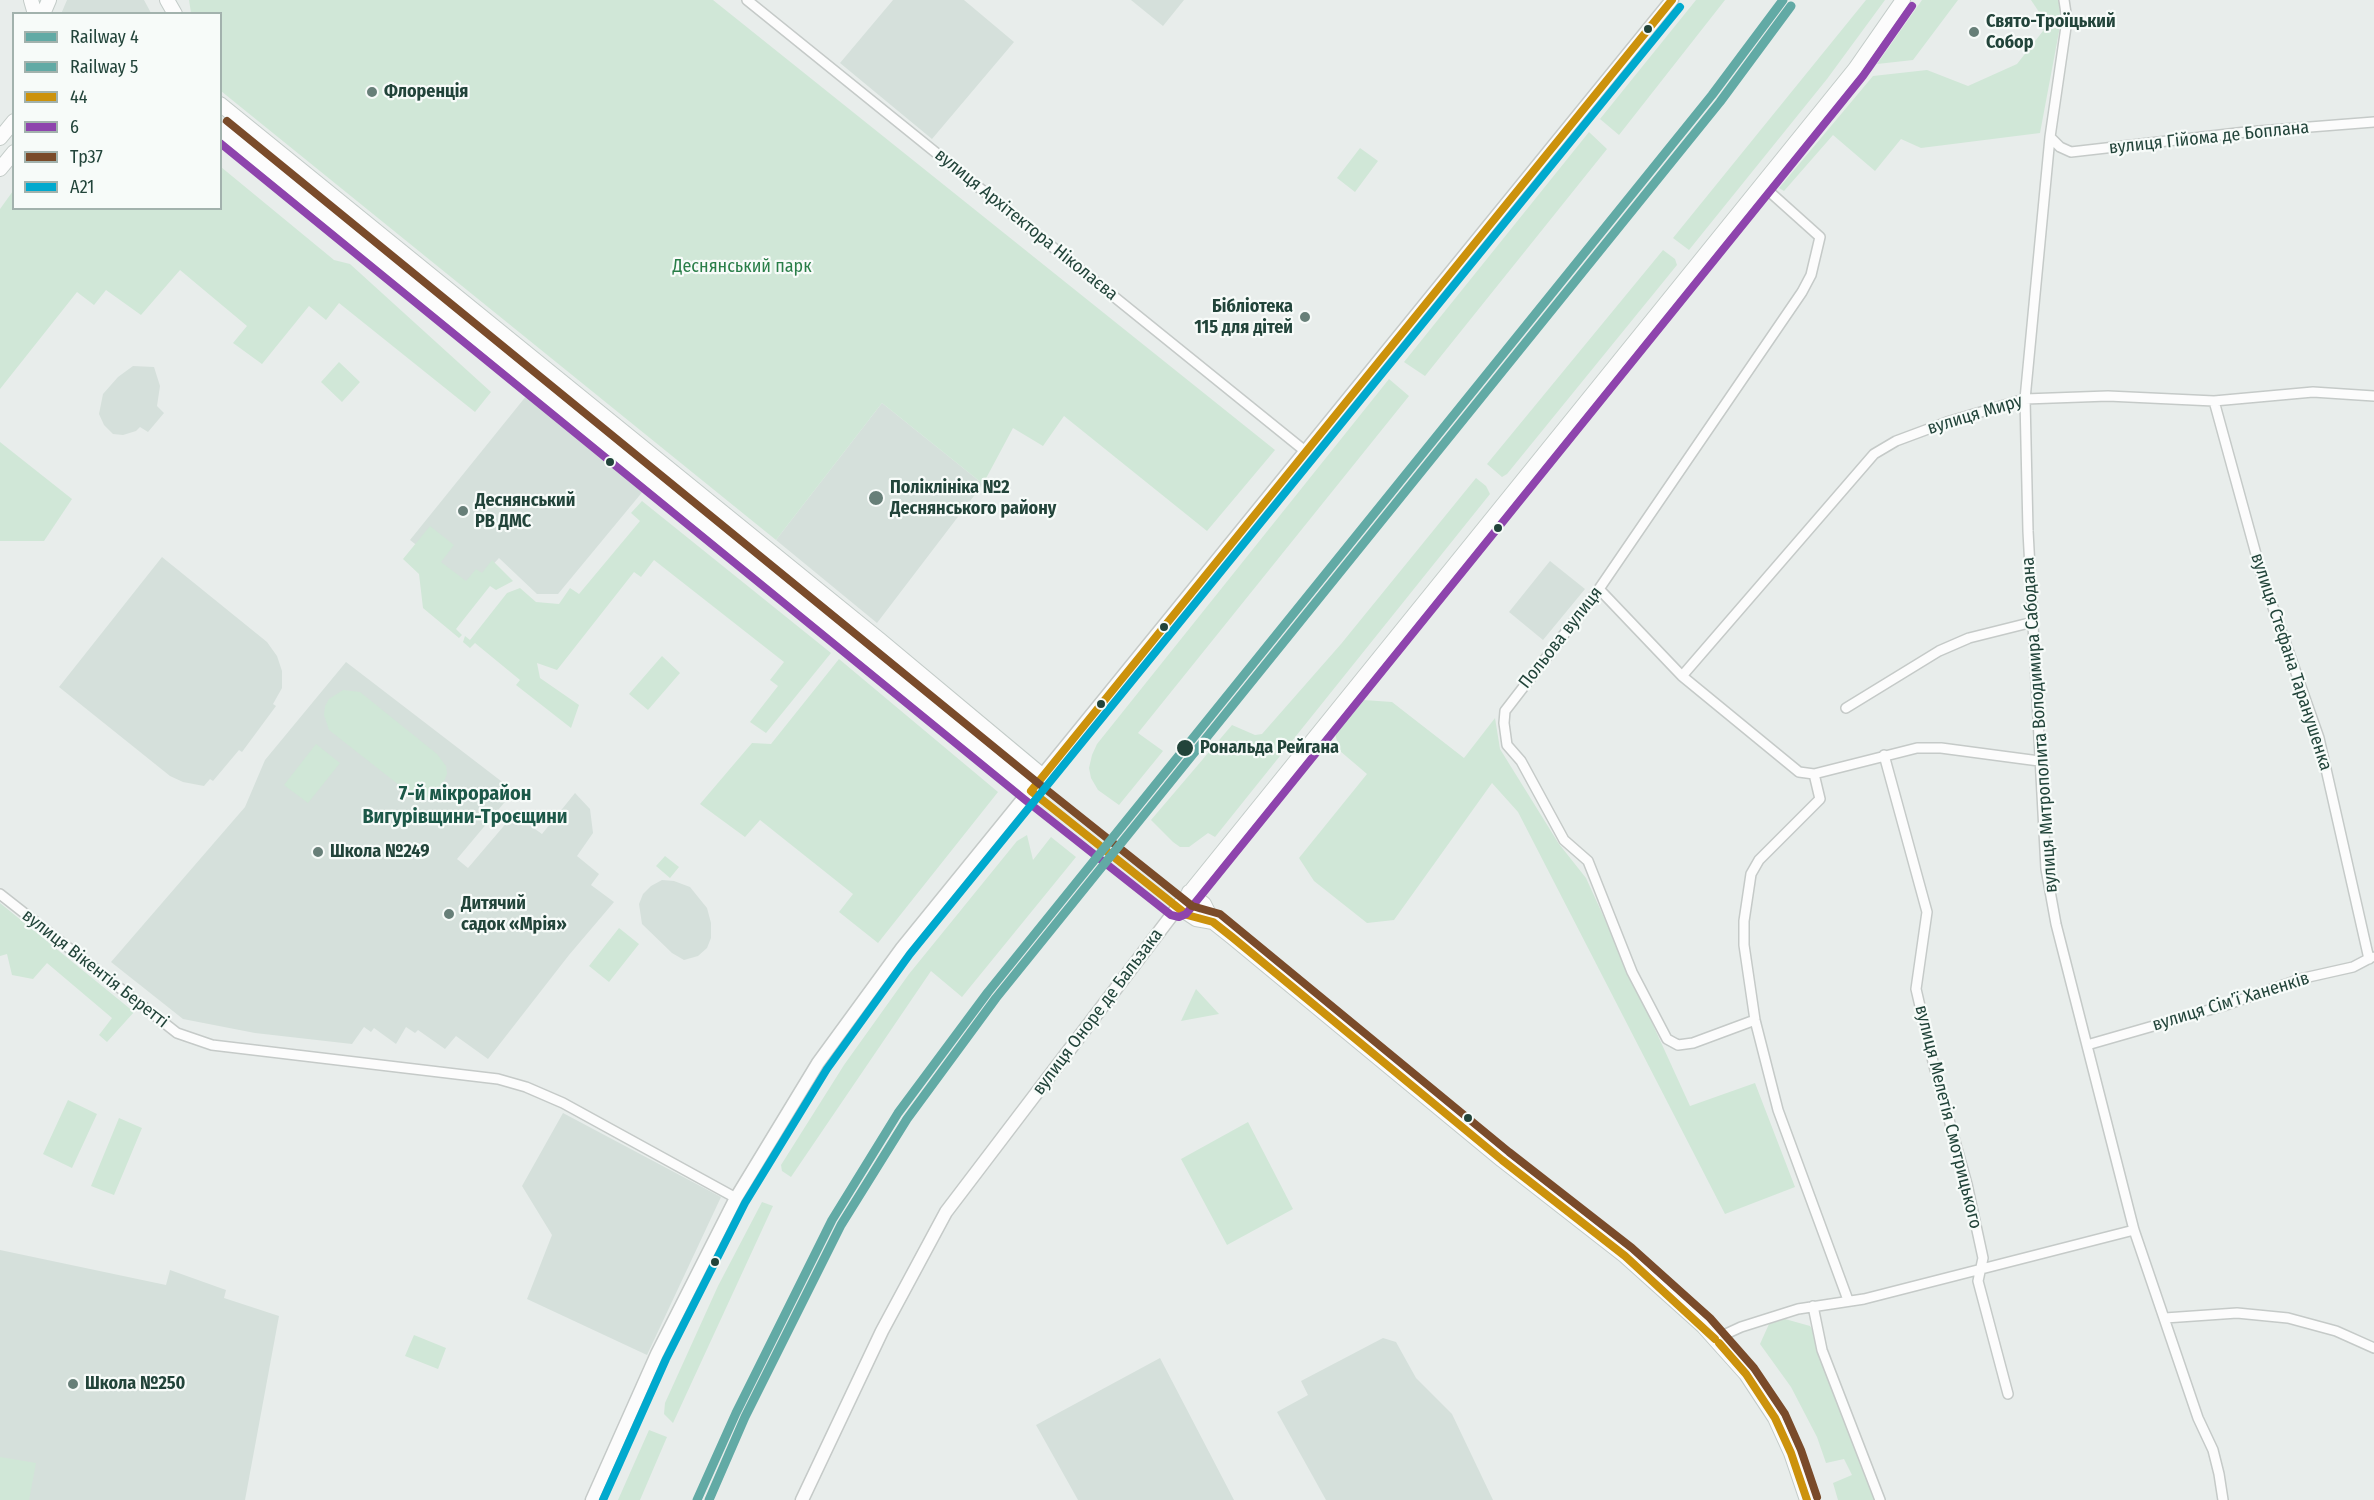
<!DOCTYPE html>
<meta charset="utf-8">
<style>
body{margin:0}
#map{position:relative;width:2374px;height:1500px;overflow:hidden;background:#e8edeb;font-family:"Fira Sans Condensed",sans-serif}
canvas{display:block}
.legend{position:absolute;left:12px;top:12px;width:210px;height:198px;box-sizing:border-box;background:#f7fbf9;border:2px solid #a2b2ad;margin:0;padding:8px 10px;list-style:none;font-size:18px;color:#22443a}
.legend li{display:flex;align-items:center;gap:12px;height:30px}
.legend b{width:30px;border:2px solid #a2b2ad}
</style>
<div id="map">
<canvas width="2374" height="1500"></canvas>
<ul class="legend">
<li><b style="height:8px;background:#62aaa5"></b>Railway 4</li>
<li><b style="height:8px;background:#62aaa5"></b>Railway 5</li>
<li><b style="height:8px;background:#cc920c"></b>44</li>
<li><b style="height:8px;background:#8e44ad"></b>6</li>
<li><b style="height:8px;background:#7a4b2a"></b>Тр37</li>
<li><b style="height:8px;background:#00a9ce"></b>А21</li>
</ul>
</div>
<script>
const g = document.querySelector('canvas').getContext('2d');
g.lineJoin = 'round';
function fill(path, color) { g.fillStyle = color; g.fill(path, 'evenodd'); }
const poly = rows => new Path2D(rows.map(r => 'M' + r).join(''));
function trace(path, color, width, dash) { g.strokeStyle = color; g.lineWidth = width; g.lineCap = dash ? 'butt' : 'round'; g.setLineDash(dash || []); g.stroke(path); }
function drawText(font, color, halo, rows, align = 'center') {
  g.font = font + ' "Fira Sans Condensed",sans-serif'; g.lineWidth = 4.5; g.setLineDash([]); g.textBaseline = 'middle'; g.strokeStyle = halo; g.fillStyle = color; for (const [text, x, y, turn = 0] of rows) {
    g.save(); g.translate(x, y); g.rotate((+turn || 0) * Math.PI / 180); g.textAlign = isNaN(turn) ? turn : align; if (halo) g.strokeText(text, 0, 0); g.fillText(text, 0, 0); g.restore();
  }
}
fill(poly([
 [67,0,144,0,151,13,61,14],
 [893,0,964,0,1014,42,932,139,840,63],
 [1131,0,1184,0,1163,26],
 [133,366,154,367,160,386,157,406,164,413,148,432,140,427,136,431,123,435,113,434,104,425,99,414,103,394,118,377],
 [527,395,644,490,558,594,537,594,499,558,471,588,410,540],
 [882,403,983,484,877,623,776,540],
 [162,557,267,642,277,656,282,671,282,688,273,704,276,706,242,752,239,750,213,781,210,779,204,786,183,782,170,776,59,687],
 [1550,561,1585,589,1543,640,1509,612],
 [346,662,514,791,457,859,468,868,514,814,542,834,575,793,590,809,593,833,577,856,599,874,591,885,614,902,569,955,488,1059,456,1036,445,1049,418,1030,415,1033,406,1027,396,1044,374,1028,371,1032,364,1027,352,1044,255,1033,183,1019,111,962,245,807,265,760],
 [662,880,674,881,690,887,707,908,711,923,711,938,707,948,698,956,684,960,672,953,642,924,639,904,643,894,651,886],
 [563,1113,721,1197,647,1355,527,1299,552,1235,522,1186],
 [0,1250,166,1285,170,1270,226,1290,224,1298,279,1316,245,1500,0,1500],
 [1383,1338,1396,1342,1416,1378,1452,1414,1493,1500,1326,1500,1277,1412,1308,1395,1301,1381],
 [1160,1358,1234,1500,1078,1500,1036,1425]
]), '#d5e0db');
fill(poly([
 [189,0,713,0,1275,450,1207,531,1064,416,1043,446,1013,428,983,484,882,403,776,540,221,91,220,14,191,13],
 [1696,0,1725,0,1619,135,1600,119],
 [1866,0,1885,0,1827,79,1689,250,1673,238],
 [1922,0,1958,0,1913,60,1877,64],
 [2031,0,2059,0,2061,21,2040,133,1921,148,1901,139,1875,171,1833,135,1784,191,1779,188,1873,76,1927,70,1968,86,2017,64,2043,31,2039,12],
 [1589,132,1607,149,1425,376,1404,362],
 [1360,148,1378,161,1355,192,1337,178],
 [221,167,334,260,350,264,491,392,475,412,339,303,326,320,309,306,262,364,233,343,247,326,180,270,141,315,106,290,94,305,77,292,0,389,0,209,13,191,14,208,220,208],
 [1663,250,1675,259,1677,265,1507,474,1502,477,1487,464],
 [339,362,360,382,342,402,321,382],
 [1389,379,1409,396,1138,733,1163,751,1119,805,1098,790,1091,778,1089,768,1092,755,1097,744],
 [0,442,72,499,44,541,0,541],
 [1476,478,1486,486,1490,494,1215,837,1208,833,1189,847,1180,847,1173,842,1151,820,1232,725,1255,735,1262,734,1341,644],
 [642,501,831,653,766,733,750,722,778,686,770,680,784,662,654,560,641,577,634,572,557,670,537,663,540,678,579,705,571,728,516,685,520,680,475,643,470,648,463,642,465,636,470,640,507,593,520,588,536,602,559,604,570,588,579,594,640,521,631,513],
 [430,526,454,545,441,562,466,581,476,569,482,573,492,560,513,581,496,590,490,586,456,629,462,635,459,638,423,608,419,574,403,559],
 [662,656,680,673,648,710,629,694],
 [839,659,998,792,878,943,839,912,853,894,760,820,745,837,700,804,752,743,771,744],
 [343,690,360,692,437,754,446,766,447,774,441,789,428,797,413,796,329,730,324,715,325,706,329,699],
 [1364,700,1392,702,1464,758,1495,718,1500,749,1559,844,1586,878,1690,1106,1755,1083,1795,1187,1725,1214,1518,812,1492,783,1394,920,1367,923,1314,881,1299,858,1367,774,1340,751,1335,734],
 [316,744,340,763,308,803,284,785],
 [1027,835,1033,860,1051,837,1076,857,962,997,931,971,791,1177,782,1171,781,1165,844,1065,909,974,1017,841],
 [665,856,679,867,670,878,656,866],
 [0,903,134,1012,107,1042,99,1035,112,1018,47,963,33,979,12,975,7,954,0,956],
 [619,928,639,944,609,982,589,966],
 [1196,989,1219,1014,1181,1021],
 [68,1100,97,1114,72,1168,43,1154],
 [119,1118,142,1128,114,1195,91,1186],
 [1248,1122,1293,1209,1227,1245,1181,1159],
 [762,1202,773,1206,673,1423,664,1414,665,1403,718,1286],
 [1785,1319,1810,1326,1814,1332,1877,1500,1838,1500,1833,1483,1852,1475,1844,1459,1826,1463,1817,1437,1791,1387,1760,1344,1769,1324],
 [414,1335,446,1348,438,1369,405,1356],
 [649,1430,667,1437,640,1500,618,1500],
 [0,1457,36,1463,29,1500,0,1500]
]), '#d0e7d7');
const minor = poly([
 [747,0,1305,451],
 [2064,0,2067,20,2050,137,2025,399,2028,531,2046,869,2056,924,2134,1230,2198,1418,2213,1450,2219,1474,2223,1500],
 [2050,137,2060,147,2071,152,2246,132,2374,122],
 [2214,401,2262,576,2319,738,2369,959],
 [1599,589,1682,676,1799,772,1814,774,1917,748,1941,748,2039,761],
 [1682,676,1874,454,1896,441,1947,422,2025,399,2108,396,2214,401,2313,392,2374,396],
 [1846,708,1939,651,1969,638,2033,622],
 [1884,755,1927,912,1916,989,1934,1066,1967,1184,1983,1258,1978,1281,2008,1394],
 [1814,774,1820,799,1759,860,1751,874,1744,921,1744,945,1755,1020,1778,1110,1848,1300],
 [0,894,177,1033,212,1045,498,1079,526,1087,563,1103,736,1198],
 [1755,1020,1693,1043,1678,1045,1667,1039,1632,972,1588,861,1564,840,1521,761,1507,745,1504,723,1505,711,1599,589,1802,292,1811,275,1820,237,1762,185],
 [2087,1045,2223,1006,2304,978,2353,967,2372,957],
 [1813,1306,1822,1350,1880,1500],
 [2165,1318,2237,1313,2288,1318,2336,1331,2374,1348],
 [1715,1339,1741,1327,1798,1309,1864,1299,2134,1230]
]);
const tertiary = poly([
 [592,1500,657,1354,736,1198,818,1063,902,948,1672,0],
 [802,1500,882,1331,946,1212,1178,907]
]);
const secondary = poly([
 [31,0,35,14],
 [167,0,175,14],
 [43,14,49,0],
 [220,104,880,640,1043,776],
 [220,129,1031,791],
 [0,138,14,121],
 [0,169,14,152],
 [1189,892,1204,904,1213,922],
 [1807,1500,1791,1453,1775,1418,1746,1374,1703,1326,1625,1256,1502,1160,1232,937,1213,922,1196,919,1178,907,1855,69,1903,0]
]);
trace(minor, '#c5cac8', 12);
trace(tertiary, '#c5cac8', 15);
trace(secondary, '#c3cbc8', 16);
trace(minor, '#fcfcfc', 9);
trace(tertiary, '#fcfcfc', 12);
trace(secondary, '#fcfcfc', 14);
trace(poly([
 [1672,0,1031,791,1187,915,1213,922,1232,937,1502,1160,1625,1256,1715,1339],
 [1719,1343,1746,1374,1775,1418,1791,1453,1807,1500]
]), '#cc920c', 8);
trace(poly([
 [220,143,1024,799,1171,915,1179,917,1186,914,1863,76,1912,6]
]), '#8e44ad', 8);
trace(poly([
 [227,121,1038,783,1192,906,1220,914,1509,1152,1632,1248,1710,1318,1754,1368,1785,1414,1801,1450,1817,1497]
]), '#7a4b2a', 8);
trace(poly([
 [603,1500,666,1359,745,1203,827,1069,910,954,1680,7]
]), '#00a9ce', 8);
trace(poly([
 [697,1500,736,1413,832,1220,898,1113,988,992,1712,95,1783,0]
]), '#62aaa5', 9);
trace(poly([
 [709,1500,745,1417,841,1225,907,1119,996,998,1720,102,1791,6]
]), '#62aaa5', 9);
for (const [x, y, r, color] of [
 [1648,29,5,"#22443a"],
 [1974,32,6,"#677f78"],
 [372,92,6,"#677f78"],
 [1305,317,6,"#677f78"],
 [610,462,5,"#22443a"],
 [876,498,8,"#677f78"],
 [463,511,6,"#677f78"],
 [1498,528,5,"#22443a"],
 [1164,627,5,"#22443a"],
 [1101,704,5,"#22443a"],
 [1185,748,9,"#22443a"],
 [318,852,6,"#677f78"],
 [449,914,6,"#677f78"],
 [1468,1118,5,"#22443a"],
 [715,1262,5,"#22443a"],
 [73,1384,6,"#677f78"]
]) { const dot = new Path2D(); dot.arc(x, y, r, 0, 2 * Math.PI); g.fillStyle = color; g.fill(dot); trace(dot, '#f7fbf9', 2); }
drawText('bold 18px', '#22443a', '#f7fbf9', [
 ["Свято-Троїцький",1986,22],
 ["Собор",1986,43],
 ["Флоренція",384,92],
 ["Бібліотека",1293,307,"right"],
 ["115 для дітей",1293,328,"right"],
 ["Поліклініка №2",890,488],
 ["Деснянського району",890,509],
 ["Деснянський",475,501],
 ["РВ ДМС",475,522],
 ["Школа №249",330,852],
 ["Дитячий",461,904],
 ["садок «Мрія»",461,925],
 ["Школа №250",85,1384]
], 'left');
drawText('18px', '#22443a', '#f7fbf9', [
 ["вулиця Гійома де Боплана",2209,138,-6],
 ["вулиця Архітектора Ніколаєва",1026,225,39],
 ["вулиця Миру",1975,415,-17],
 ["Польова вулиця",1561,638,-52],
 ["вулиця Стефана Таранушенка",2291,662,72],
 ["вулиця Митрополита Володимира Сабодана",2040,725,-94],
 ["вулиця Вікентія Беретті",95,969,38],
 ["вулиця Сімʼї Ханенків",2231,1002,-17],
 ["вулиця Оноре де Бальзака",1098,1012,-53],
 ["вулиця Мелетія Смотрицького",1948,1117,76]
]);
drawText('18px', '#297e48', '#f7fbf9', [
 ["Деснянський парк",742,267]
]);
drawText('bold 18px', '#22443a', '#f7fbf9', [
 ["Рональда Рейгана",1200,748]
], 'left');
drawText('bold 20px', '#1c5848', '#f7fbf9', [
 ["7-й мікрорайон",465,794],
 ["Вигурівщини-Троєщини",465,817]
]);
</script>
